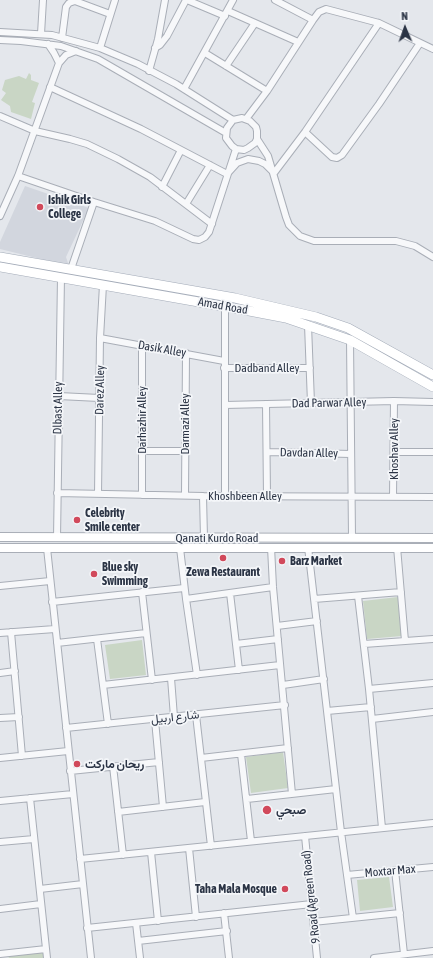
<!DOCTYPE html>
<meta charset="utf-8">
<style>
body{margin:0}
#map{position:relative;width:433px;height:958px;overflow:hidden;background:#e4e7ec;font-family:"Asap Condensed",sans-serif}
canvas{display:block}
.north{position:absolute;left:385px;top:8px;width:40px;height:40px;-webkit-text-stroke:3px #f4f6f9;paint-order:stroke;rotate:358deg;font-size:11px;font-weight:700;line-height:16px;text-align:center;color:#2b3445}
.north::after{content:'';display:block;margin:auto;width:14px;height:18px;background:#2b3445;clip-path:polygon(50% 0,100% 100%,50% 72%,0 100%)}
</style>
<div id="map">
<canvas width="433" height="958"></canvas>
<div class="north">N</div>
</div>
<script>
const g = document.querySelector('canvas').getContext('2d');
g.lineJoin = 'round';
function fill(path, color) { g.fillStyle = color; g.fill(path, 'evenodd'); }
const poly = rows => new Path2D(rows.map(r => 'M' + r).join(''));
function trace(path, color, width, dash) { g.strokeStyle = color; g.lineWidth = width; g.lineCap = dash ? 'butt' : 'round'; g.setLineDash(dash || []); g.stroke(path); }
function drawText(font, color, halo, rows, align = 'center') {
  g.font = font + ' "Asap Condensed",Vazirmatn,sans-serif'; g.lineWidth = 3.5; g.setLineDash([]); g.textBaseline = 'middle'; g.strokeStyle = halo; g.fillStyle = color; for (const [text, x, y, turn = 0] of rows) {
    g.save(); g.translate(x, y); g.rotate((+turn || 0) * Math.PI / 180); g.textAlign = isNaN(turn) ? turn : align; if (halo) g.strokeText(text, 0, 0); g.fillText(text, 0, 0); g.restore();
  }
}
fill(poly([
 [25,186,89,208,66,257,69,266,0,249,0,242]
]), '#d2d6de');
fill(poly([
 [29,73,31,75,31,80,39,83,32,102,35,103,31,119,11,112,10,106,1,100,6,93,2,90,5,80,19,76,26,79],
 [398,597,402,636,367,639,363,601],
 [142,640,146,675,110,679,105,645],
 [283,752,288,788,251,793,246,757],
 [389,877,393,907,360,911,357,880],
 [45,952,45,958,9,958,8,956]
]), '#c9d6c5');
const street = poly([
 [187,0,225,16],
 [275,0,313,20],
 [228,11,298,42],
 [0,32,52,35,100,48,138,64,176,84,233,120],
 [41,34,43,0],
 [62,38,66,7,69,3,75,1,110,14],
 [0,40,21,41,61,46,98,59,226,133],
 [48,44,54,53,59,63],
 [100,48,115,0],
 [155,48,160,45,167,36,186,0],
 [205,53,267,91],
 [226,66,255,23],
 [149,71,158,39,165,0],
 [50,87,141,129,227,174,237,163,248,159,259,161,265,164,274,173,305,132,379,23],
 [184,89,233,0],
 [0,116,35,131,70,139,87,144,118,159,150,177,212,224],
 [246,119,267,91,313,20,319,12,326,9,379,23,433,49],
 [305,132,332,157,337,158,342,155,379,104,420,43],
 [257,139,255,143,248,148,244,150,236,149,232,146,226,138,227,128,233,120,242,118,250,121,256,127,257,131,257,139,268,156,286,217,289,225,300,236,314,241,396,241,415,246,433,257],
 [18,176,94,202,155,221,193,239,199,240,205,237,209,232,236,149],
 [162,187,181,150],
 [186,204,210,165],
 [0,216,18,176,59,63,66,55,76,51],
 [71,269,94,202],
 [308,325,311,403],
 [100,338,224,361],
 [350,340,352,537],
 [142,346,142,495],
 [224,368,310,368],
 [59,396,99,398],
 [266,404,267,496],
 [225,405,394,401,433,402],
 [142,451,185,451],
 [267,452,351,454],
 [395,452,433,452],
 [57,493,203,496,433,497],
 [98,494,100,338,103,285],
 [185,495,186,353],
 [203,496,204,538],
 [225,496,225,306],
 [393,497,394,401],
 [57,538,61,277],
 [271,547,273,587,292,794],
 [308,547,341,832,353,918],
 [397,547,405,641],
 [47,548,91,958],
 [180,548,186,599,197,675],
 [0,586,50,581],
 [142,592,152,680],
 [230,593,239,670],
 [358,596,369,689,382,828],
 [186,599,273,587],
 [314,599,401,592],
 [52,602,184,588],
 [277,626,317,621],
 [11,632,22,756],
 [0,633,55,629],
 [97,639,108,724],
 [57,643,146,633],
 [236,644,278,639],
 [364,644,433,639],
 [0,673,15,671],
 [171,678,174,717],
 [103,685,280,665],
 [283,685,324,679],
 [369,689,433,683],
 [327,711,371,707],
 [196,715,211,846],
 [0,718,19,717],
 [372,719,433,712],
 [155,720,163,807],
 [66,728,285,705],
 [241,754,251,841],
 [0,758,68,751],
 [201,758,288,748],
 [113,766,123,855],
 [70,771,159,762],
 [30,798,47,958],
 [247,799,336,789],
 [0,801,73,794],
 [118,812,205,802],
 [305,836,317,958],
 [0,842,34,839],
 [189,848,196,917],
 [151,852,158,921],
 [80,859,433,823],
 [395,870,404,954],
 [347,875,433,867],
 [40,889,83,884],
 [0,909,41,904],
 [224,913,229,958],
 [313,922,400,913],
 [136,923,140,958],
 [87,928,312,904],
 [138,941,227,931],
 [0,954,46,949],
 [374,958,433,951]
]);
const secondary = poly([
 [0,537,433,538],
 [0,548,433,548]
]);
const primary = poly([
 [0,257,235,298,316,317,348,328,433,375],
 [0,267,244,310,286,318,350,340,433,387]
]);
trace(street, '#a9aeb7', 8);
trace(secondary, '#a9aeb7', 10);
trace(primary, '#a3abb8', 10);
trace(street, '#f7f8fa', 6);
trace(secondary, '#fff', 8);
trace(primary, '#fff', 9);
for (const [x, y, r, color] of [
 [40,207,4,"#d1495b"],
 [77,520,4,"#d1495b"],
 [223,558,4,"#d1495b"],
 [282,561,4,"#d1495b"],
 [94,574,4,"#d1495b"],
 [77,764,4,"#d1495b"],
 [267,810,5,"#d1495b"],
 [285,889,4,"#d1495b"]
]) { const dot = new Path2D(); dot.arc(x, y, r, 0, 2 * Math.PI); g.fillStyle = color; g.fill(dot); trace(dot, '#f4f6f9', 1.5); }
drawText('bold 12px', '#2b3445', '#f4f6f9', [
 ["Ishik Girls",48,200],
 ["College",48,214],
 ["Celebrity",85,513],
 ["Smile center",85,527],
 ["Barz Market",290,561],
 ["Blue sky",102,567],
 ["Swimming",102,581],
 ["Zewa Restaurant",223,572,"center"],
 ["ريحان ماركت",85,764],
 ["صبحي",276,810],
 ["Taha Mala Mosque",277,889,"right"]
], 'left');
drawText('12px', '#2b3445', '#f4f6f9', [
 ["Amad Road",223,306,10],
 ["Dasik Alley",162,349,10],
 ["Dadband Alley",267,368],
 ["Darez Alley",100,390,-89],
 ["Dad Parwar Alley",329,403,-1],
 ["Dlbast Alley",58,408,-89],
 ["Darhazhir Alley",142,420,-90],
 ["Darmazi Alley",185,424,-90],
 ["Khoshav Alley",394,449,-90],
 ["Davdan Alley",309,453,1],
 ["Khoshbeen Alley",245,496],
 ["Qanati Kurdo Road",217,538],
 ["شارع اربيل",175,717,-6],
 ["Moxtar Max",390,871,-5],
 ["9 Road (Agreen Road)",311,897,-96]
]);
</script>
